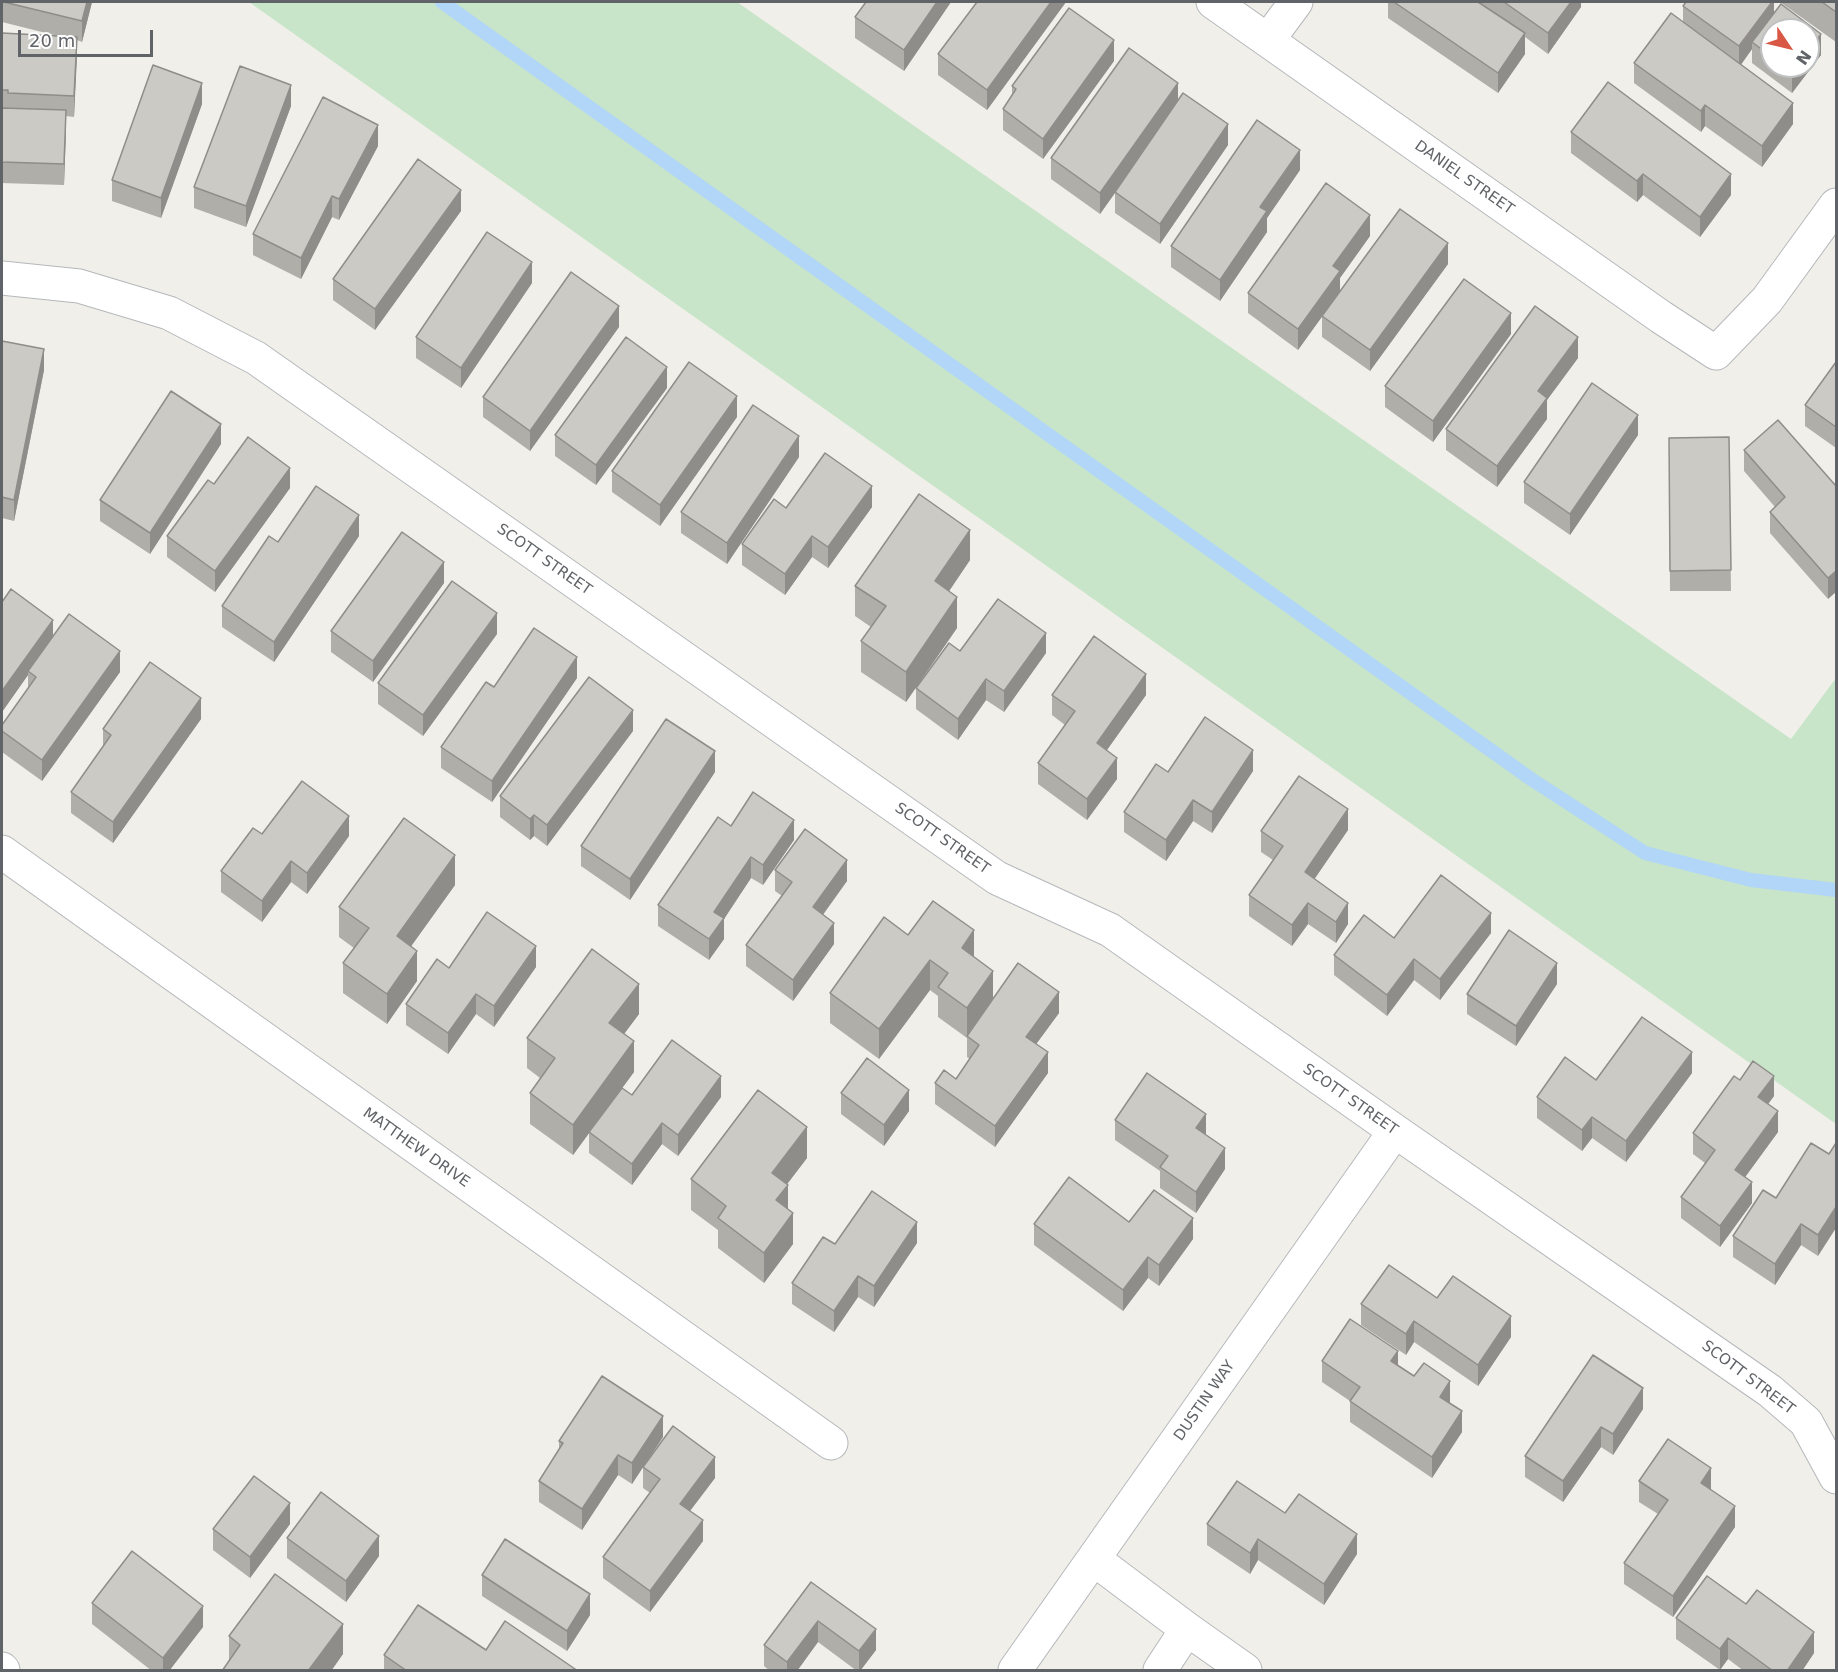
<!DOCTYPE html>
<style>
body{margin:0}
#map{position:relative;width:1838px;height:1672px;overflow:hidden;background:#f0efe9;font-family:"DejaVu Sans",sans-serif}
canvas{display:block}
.frame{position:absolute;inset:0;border:3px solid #606367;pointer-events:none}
.north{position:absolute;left:1760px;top:18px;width:60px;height:60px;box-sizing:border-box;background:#fff;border:2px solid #bfc1c2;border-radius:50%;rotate:125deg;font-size:16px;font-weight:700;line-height:24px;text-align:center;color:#606367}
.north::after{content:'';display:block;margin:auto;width:21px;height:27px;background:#d95845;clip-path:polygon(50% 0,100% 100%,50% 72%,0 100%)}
.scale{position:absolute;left:18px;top:30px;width:135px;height:27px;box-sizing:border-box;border:3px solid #606367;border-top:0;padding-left:8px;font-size:18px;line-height:21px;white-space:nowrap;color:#606367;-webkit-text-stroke:4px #fff;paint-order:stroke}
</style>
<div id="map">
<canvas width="1838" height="1672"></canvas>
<div class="frame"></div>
<div class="north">N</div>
<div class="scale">20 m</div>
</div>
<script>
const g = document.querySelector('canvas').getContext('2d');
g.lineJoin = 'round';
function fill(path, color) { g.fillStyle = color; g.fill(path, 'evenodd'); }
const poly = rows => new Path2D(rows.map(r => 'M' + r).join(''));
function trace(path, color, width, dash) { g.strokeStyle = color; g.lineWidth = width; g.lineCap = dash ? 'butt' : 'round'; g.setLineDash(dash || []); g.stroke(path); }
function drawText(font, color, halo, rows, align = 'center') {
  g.font = font + ' "DejaVu Sans",sans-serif'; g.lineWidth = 4.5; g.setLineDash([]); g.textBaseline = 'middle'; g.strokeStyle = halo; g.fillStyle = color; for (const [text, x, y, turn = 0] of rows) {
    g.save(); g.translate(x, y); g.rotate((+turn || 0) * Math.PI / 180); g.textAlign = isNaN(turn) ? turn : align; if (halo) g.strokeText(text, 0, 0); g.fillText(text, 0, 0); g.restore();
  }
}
fill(poly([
 [249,2,737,2,1791,739,1836,678,1836,1124]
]), '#c8e5c9');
trace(poly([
 [442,2,1531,779,1645,853,1751,880,1836,890]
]), '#b1d6f7', 14);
const minor = poly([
 [1213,2,1661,317,1716,353,1767,300,1836,205],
 [1268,40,1296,2],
 [2,278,79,286,169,313,256,358,997,878,1110,930,1395,1131,1770,1391,1806,1422,1836,1477],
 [2,852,831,1443],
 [1095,1560,1187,1629],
 [2,1669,3,1670],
 [1015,1670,1395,1131],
 [1160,1670,1187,1629,1245,1670]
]);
trace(minor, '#b5b8bb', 35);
trace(minor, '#fff', 33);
fill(poly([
 [2,2,92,2,82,42,77,40,74,117,66,116,64,185,2,183,2,33,58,36,2,22],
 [951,2,904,71,855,38,855,17],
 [1066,2,987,110,938,75,938,54],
 [1388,2,1581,2,1581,7,1548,54,1525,37,1525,54,1498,93,1388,18],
 [1774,2,1774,13,1821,55,1792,93,1752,63,1752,49,1741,65,1793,124,1762,167,1705,126,1701,132,1634,83,1634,63,1683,23,1683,6],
 [1772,30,1808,66,1772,66],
 [1780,2,1836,2,1836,42],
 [1114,61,1043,159,1003,130,1003,109,1012,95,1012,86],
 [1178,99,1228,145,1160,244,1115,213,1115,193,1100,214,1051,179,1051,158],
 [202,104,161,218,112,201,112,180],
 [291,106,246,227,194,208,194,187],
 [1571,132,1731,195,1700,237,1643,195,1637,202,1571,153],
 [378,146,339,220,332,217,301,279,253,255,253,234],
 [1300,170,1267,218,1267,232,1220,301,1171,267,1171,246],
 [461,211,375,330,333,300,333,279],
 [1370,236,1340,278,1340,292,1448,264,1370,371,1322,337,1322,316,1298,350,1248,313,1248,293],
 [532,283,461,388,416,358,416,337],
 [619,327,530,451,483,417,483,397],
 [1511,334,1433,442,1385,407,1385,386],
 [2,341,44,370,14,521,2,518],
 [1578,358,1547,400,1547,419,1497,487,1446,450,1446,429],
 [1836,362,1836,448,1805,426,1805,405],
 [667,388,596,485,555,456,555,435],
 [737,417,660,526,612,492,612,471],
 [1638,435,1570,535,1524,503,1524,482],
 [1729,437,1731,591,1670,591,1669,438],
 [221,444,150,554,100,521,100,500],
 [1744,450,1836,486,1828,599,1770,533,1770,512,1775,507,1744,471],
 [799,457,727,564,681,533,681,512],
 [214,484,290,488,215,592,167,557,167,536],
 [872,507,828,568,812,557,785,595,742,565,742,544,786,508],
 [359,536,274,662,222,627,222,606,278,542],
 [970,560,949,591,957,628,906,702,861,672,861,641,871,627,855,616,855,586],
 [444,583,373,682,331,652,331,631],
 [2,602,53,637,120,672,42,781,2,752,2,725,28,688,28,675,2,712],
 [497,634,423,736,378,704,378,683],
 [960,651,1046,653,1004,712,986,700,958,740,916,709,916,688],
 [577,678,492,802,441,768,441,747,494,687],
 [1052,695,1146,695,1107,750,1117,779,1087,820,1038,784,1038,763,1065,725,1052,715],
 [201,719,113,843,71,813,71,792,103,747,103,729],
 [633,731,547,846,534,836,530,840,500,817,500,796],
 [1253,771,1212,833,1193,821,1166,861,1124,832,1124,812,1168,772],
 [715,772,630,900,581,866,581,846],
 [731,826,794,840,763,885,751,878,724,919,724,939,709,960,658,926,658,905],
 [1348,830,1314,879,1348,924,1336,943,1308,924,1292,946,1249,916,1249,895,1273,860,1261,852,1261,831],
 [262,834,349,836,307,894,291,882,262,922,221,892,221,871],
 [775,870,847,881,823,915,834,944,793,1001,746,966,746,945,782,896,775,891],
 [455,885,411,946,417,981,387,1024,343,993,343,963,354,948,339,937,339,907],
 [1491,933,1440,1000,1414,980,1387,1016,1334,975,1334,955,1394,938],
 [908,935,974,958,993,999,1059,1013,1036,1044,1048,1073,995,1147,935,1104,935,1083,956,1079,970,1059,967,1057,967,1038,938,1017,938,996,930,990,879,1059,830,1023,830,993],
 [536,967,494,1027,476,1014,448,1054,406,1025,406,1004,449,968],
 [1557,984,1516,1046,1467,1014,1467,994],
 [639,1014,624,1034,634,1072,622,1088,632,1095,721,1097,678,1156,662,1144,632,1185,589,1153,589,1133,573,1155,530,1124,530,1093,540,1078,527,1068,527,1038],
 [1692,1073,1626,1162,1592,1138,1582,1151,1537,1118,1537,1097,1596,1080],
 [1740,1080,1774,1096,1768,1104,1778,1132,1745,1177,1752,1203,1720,1247,1681,1218,1681,1197,1705,1163,1693,1154,1693,1133],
 [841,1093,909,1111,884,1146,841,1114],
 [1115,1120,1206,1135,1225,1169,1196,1213,1160,1188,1160,1171,1115,1140],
 [1829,1154,1818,1256,1801,1245,1775,1285,1733,1257,1733,1236,1776,1198],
 [807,1158,787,1184,788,1209,793,1244,764,1283,718,1248,718,1230,691,1210,691,1179],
 [1129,1222,1193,1239,1159,1286,1148,1278,1123,1311,1034,1245,1034,1224],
 [917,1243,874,1307,858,1297,834,1332,792,1304,792,1283,835,1244],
 [1437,1298,1511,1337,1478,1386,1414,1342,1406,1355,1361,1325,1361,1304],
 [1322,1361,1398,1365,1450,1402,1450,1403,1462,1432,1432,1478,1350,1422,1350,1401,1322,1382],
 [1643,1409,1613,1455,1601,1447,1563,1502,1525,1477,1525,1456],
 [663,1437,645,1464,715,1478,690,1511,703,1541,650,1612,603,1578,603,1557,650,1493,643,1488,643,1467,632,1484,618,1475,582,1530,539,1502,539,1481,559,1449,559,1441],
 [1639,1481,1711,1490,1735,1527,1673,1617,1624,1584,1624,1563,1658,1514,1639,1502],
 [1285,1513,1357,1554,1324,1605,1258,1560,1250,1574,1207,1545,1207,1524],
 [290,1524,250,1578,213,1550,213,1529],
 [287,1538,379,1556,346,1602,287,1558],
 [482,1575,590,1615,567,1651,482,1596],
 [811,1582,876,1650,860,1671,857,1671,818,1642,797,1671,770,1671,764,1666,764,1645],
 [92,1603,203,1627,169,1671,152,1671,92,1624],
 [1676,1618,1814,1653,1802,1671,1744,1671,1728,1659,1720,1670,1676,1639],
 [229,1636,343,1654,331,1671,222,1671,229,1661],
 [486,1650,578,1671,384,1671,384,1655]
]), '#afaea9');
fill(poly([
 [87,2,92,2,82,42,82,21],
 [937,2,951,2,904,71,904,50],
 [1051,2,1066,2,987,110,987,90],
 [1571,2,1581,2,1581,7,1548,54,1548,33],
 [1772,2,1774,2,1774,20,1752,42,1752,49,1739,67,1739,46],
 [1525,33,1525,54,1498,93,1498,73],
 [1821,34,1821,55,1792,93,1792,72,1797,66,1808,66,1808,51],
 [77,37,77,57,74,117,74,96],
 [1114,40,1114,61,1043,159,1043,139],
 [202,83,202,104,161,218,161,198],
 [1178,83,1178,104,1100,214,1100,193],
 [291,85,291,106,246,227,246,206],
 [1793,103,1793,124,1762,167,1762,146],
 [1705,105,1705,126,1701,132,1701,111],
 [66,110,66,131,64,185,64,164],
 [1228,124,1228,145,1160,244,1160,224],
 [378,125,378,146,339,220,339,199],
 [1300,150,1300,170,1267,218,1267,232,1220,301,1220,280,1260,207],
 [1643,174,1643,195,1637,202,1637,181],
 [1731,174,1731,195,1700,237,1700,217],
 [461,190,461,211,375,330,375,309],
 [332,196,332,217,301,279,301,258],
 [1370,215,1370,236,1340,278,1340,292,1298,350,1298,329,1333,266],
 [1448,243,1448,264,1370,371,1370,350],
 [532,262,532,283,461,388,461,368],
 [619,306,619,327,530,451,530,431],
 [1511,313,1511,334,1433,442,1433,421],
 [1578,337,1578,358,1547,400,1547,419,1497,487,1497,466,1538,391],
 [44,349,44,370,14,521,14,500],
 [667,367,667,388,596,485,596,465],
 [737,396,737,417,660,526,660,505],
 [1638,415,1638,435,1570,535,1570,514],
 [221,424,221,444,150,554,150,533],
 [799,436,799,457,727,564,727,543],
 [290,468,290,488,215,592,215,571],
 [872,486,872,507,828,568,828,547],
 [359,515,359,536,274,662,274,642],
 [970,530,970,560,935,612,935,581],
 [812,536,812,557,785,595,785,574],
 [444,562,444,583,373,682,373,661],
 [1836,571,1836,592,1828,599,1828,578],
 [957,597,957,628,906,702,906,672],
 [497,613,497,634,423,736,423,715],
 [53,620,53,641,28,671,28,675,2,712,2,691],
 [1046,633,1046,653,1004,712,1004,691],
 [120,651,120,672,42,781,42,760],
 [577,657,577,678,492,802,492,781],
 [1146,674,1146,695,1097,764,1097,743],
 [986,679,986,700,958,740,958,719],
 [201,698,201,719,113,843,113,822],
 [633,710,633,731,547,846,547,825],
 [1253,750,1253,771,1212,833,1212,812],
 [715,751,715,772,630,900,630,879],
 [1117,758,1117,779,1087,820,1087,799],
 [1193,800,1193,821,1166,861,1166,840],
 [1348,809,1348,830,1305,893,1305,872],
 [534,815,534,836,530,840,530,819],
 [349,816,349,836,307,894,307,873],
 [794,820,794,840,763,885,763,865],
 [455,855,455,885,397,966,397,936],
 [751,857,751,878,724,919,724,939,709,960,709,939,714,912],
 [847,860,847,881,813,928,813,907],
 [291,861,291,882,262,922,262,901],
 [1308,903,1308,924,1292,946,1292,925],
 [1348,903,1348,924,1336,943,1336,922],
 [1491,913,1491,933,1440,1000,1440,979],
 [834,923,834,944,793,1001,793,980],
 [974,930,974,961,962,948],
 [536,946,536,967,494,1027,494,1006],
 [417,951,417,981,387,1024,387,994],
 [1414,959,1414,980,1387,1016,1387,995],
 [930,960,930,990,879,1059,879,1029],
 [1557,963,1557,984,1516,1046,1516,1026],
 [993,971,993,1002,967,1036,967,1008],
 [639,984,639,1014,609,1054,609,1023],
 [1059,992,1059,1013,1026,1058,1026,1037],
 [476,994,476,1014,448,1054,448,1033],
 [634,1041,634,1072,573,1155,573,1125],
 [1048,1052,1048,1073,995,1147,995,1126],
 [1692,1052,1692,1073,1626,1162,1626,1141],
 [721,1076,721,1097,678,1156,678,1135],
 [1774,1076,1774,1096,1758,1118,1758,1097],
 [909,1090,909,1111,884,1146,884,1125],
 [1778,1111,1778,1132,1735,1191,1735,1170],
 [1206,1114,1206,1134,1196,1149,1196,1128],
 [1592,1117,1592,1138,1582,1151,1582,1130],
 [662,1123,662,1144,632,1185,632,1164],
 [807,1127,807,1158,772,1204,772,1173],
 [1225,1148,1225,1169,1196,1213,1196,1192],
 [1752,1182,1752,1203,1720,1247,1720,1226],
 [788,1185,788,1215,776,1200],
 [1836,1207,1836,1228,1818,1256,1818,1235],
 [793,1213,793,1244,764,1283,764,1253],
 [1193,1218,1193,1239,1159,1286,1159,1265],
 [917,1222,917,1243,874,1307,874,1286],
 [1801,1224,1801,1245,1775,1285,1775,1264],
 [1148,1257,1148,1278,1123,1311,1123,1290],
 [858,1276,858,1297,834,1332,834,1311],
 [1511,1316,1511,1337,1478,1386,1478,1365],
 [1414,1321,1414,1342,1406,1355,1406,1334],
 [1398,1351,1398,1372,1391,1361],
 [1450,1381,1450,1402,1440,1418,1440,1397],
 [1643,1388,1643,1409,1613,1455,1613,1434],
 [1462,1411,1462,1432,1432,1478,1432,1457],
 [663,1416,663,1437,632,1484,632,1463],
 [1601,1427,1601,1447,1563,1502,1563,1481],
 [618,1455,618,1475,582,1530,582,1509],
 [715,1457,715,1478,680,1524,680,1504],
 [1711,1468,1711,1489,1701,1504,1701,1483],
 [290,1503,290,1524,250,1578,250,1557],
 [1735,1506,1735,1527,1673,1617,1673,1596],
 [703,1520,703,1541,650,1612,650,1591],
 [1357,1534,1357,1554,1324,1605,1324,1584],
 [379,1536,379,1556,346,1602,346,1581],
 [1258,1539,1258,1560,1250,1574,1250,1553],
 [590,1594,590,1615,567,1651,567,1631],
 [203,1606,203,1627,169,1671,163,1671,163,1658],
 [818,1621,818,1642,797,1671,787,1671,787,1662],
 [343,1624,343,1654,331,1671,308,1671],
 [876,1629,876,1650,860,1671,859,1671,859,1651],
 [1814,1632,1814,1653,1802,1671,1787,1671],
 [1728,1638,1728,1659,1720,1670,1720,1649]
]), '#8f8d8a');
const building = poly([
 [4,2,87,2,82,21,4,2],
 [866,2,937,2,904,50,855,17,866,2],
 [977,2,1051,2,987,90,938,54,977,2],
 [1394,2,1478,2,1525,33,1498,73,1394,2],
 [1504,2,1571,2,1548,33,1504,2],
 [1686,2,1772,2,1739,46,1683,6,1686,2],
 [1822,2,1836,2,1836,12,1822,2],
 [1781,4,1821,34,1808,51,1808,30,1772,30,1772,57,1752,42,1781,4],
 [1069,8,1114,40,1043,139,1003,109,1016,89,1012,86,1069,8],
 [1671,13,1793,103,1762,146,1705,105,1701,111,1634,63,1671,13],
 [2,33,77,37,74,96,8,93,8,90,2,90,2,33],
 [1129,48,1178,83,1100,193,1051,158,1129,48],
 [153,65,202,83,161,198,112,180,153,65],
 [240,66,291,85,246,206,194,187,240,66],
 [1784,66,1797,66,1792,72,1784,66],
 [1608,82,1731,174,1700,217,1643,174,1637,181,1571,132,1608,82],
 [1183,93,1228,124,1160,224,1115,192,1183,93],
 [323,97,378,125,339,199,332,196,301,258,253,234,323,97],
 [2,108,66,110,64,164,2,162,2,108],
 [1257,120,1300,150,1260,207,1267,211,1220,280,1171,246,1257,120],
 [418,159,461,190,375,309,333,279,418,159],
 [1326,183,1370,215,1333,266,1340,271,1298,329,1248,293,1326,183],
 [1400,209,1448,243,1370,350,1322,316,1400,209],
 [487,232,532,262,461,368,416,337,487,232],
 [571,272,619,306,530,431,483,397,571,272],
 [1464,279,1511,313,1433,421,1385,386,1464,279],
 [1535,306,1578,337,1538,391,1547,398,1497,466,1446,429,1535,306],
 [626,337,667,367,596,465,555,435,626,337],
 [2,341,44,349,14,500,2,497,2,341],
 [689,362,737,396,660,505,612,471,689,362],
 [1836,362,1836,427,1805,405,1836,362],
 [1592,383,1638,415,1570,514,1524,482,1592,383],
 [171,391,221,424,150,533,100,500,171,391],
 [753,405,799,436,727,543,681,512,753,405],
 [1778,420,1836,486,1836,571,1828,578,1770,512,1785,497,1744,450,1778,420],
 [248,437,290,468,215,571,167,536,208,480,214,484,248,437],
 [1729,437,1731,570,1670,571,1669,438,1729,437],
 [825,453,872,486,828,547,812,536,785,574,742,544,774,499,786,508,825,453],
 [316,486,359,515,274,642,222,606,269,536,278,542,316,486],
 [919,494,970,530,935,581,957,597,906,672,861,641,886,606,855,586,919,494],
 [402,532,444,562,373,661,331,631,402,532],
 [452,581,497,613,423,715,378,683,452,581],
 [11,589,53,620,2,691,2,602,11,589],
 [998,599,1046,633,1004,691,986,679,958,719,916,688,949,643,960,651,998,599],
 [69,614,120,651,42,760,2,731,2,725,36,677,28,671,69,614],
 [534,628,577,657,492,781,441,747,486,682,494,687,534,628],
 [1094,636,1146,674,1097,743,1117,758,1087,799,1038,763,1075,711,1052,695,1094,636],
 [150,662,201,698,113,822,71,792,111,735,103,729,150,662],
 [589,677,633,710,547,825,534,815,530,819,500,796,589,677],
 [1205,717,1253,750,1212,812,1193,800,1166,840,1124,812,1156,764,1168,772,1205,717],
 [666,719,715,751,630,879,581,846,666,719],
 [1299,776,1348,809,1305,872,1348,903,1336,922,1308,903,1292,925,1249,895,1283,846,1261,831,1299,776],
 [302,781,349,816,307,873,291,861,262,901,221,871,253,828,262,834,302,781],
 [753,792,794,820,763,865,751,857,714,912,724,918,709,939,658,905,718,817,731,826,753,792],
 [404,818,455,855,397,936,417,951,387,994,343,963,369,928,339,907,404,818],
 [805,829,847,860,813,907,834,923,793,980,746,945,792,882,775,870,805,829],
 [1441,875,1491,913,1440,979,1414,959,1387,995,1334,955,1364,915,1394,938,1441,875],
 [933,901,974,930,962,948,993,971,967,1008,938,987,948,973,930,960,879,1029,830,993,884,917,908,935,933,901],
 [487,912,536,946,494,1006,476,994,448,1033,406,1004,437,959,449,968,487,912],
 [1509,930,1557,963,1516,1026,1467,994,1509,930],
 [592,949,639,984,609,1023,634,1041,573,1125,530,1093,555,1058,527,1038,592,949],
 [1018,963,1059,992,1026,1037,1048,1052,995,1126,935,1083,944,1070,956,1079,979,1045,967,1036,1018,963],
 [1642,1017,1692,1052,1626,1141,1592,1117,1582,1130,1537,1097,1565,1057,1596,1080,1642,1017],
 [672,1040,721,1076,678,1135,662,1123,632,1164,589,1132,622,1088,632,1095,672,1040],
 [867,1058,909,1090,884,1125,841,1093,867,1058],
 [1753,1061,1774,1076,1758,1097,1778,1111,1735,1170,1752,1182,1720,1226,1681,1197,1715,1150,1693,1133,1734,1076,1740,1080,1753,1061],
 [1147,1073,1206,1114,1196,1128,1225,1148,1196,1192,1160,1167,1168,1156,1115,1120,1147,1073],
 [758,1090,807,1127,772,1173,788,1185,776,1200,793,1213,764,1253,718,1218,726,1206,691,1179,758,1090],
 [1811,1143,1829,1154,1836,1143,1836,1207,1818,1235,1801,1224,1775,1264,1733,1236,1763,1190,1776,1198,1811,1143],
 [1069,1177,1129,1222,1154,1190,1193,1218,1159,1265,1148,1257,1123,1290,1034,1224,1069,1177],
 [872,1191,917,1222,874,1286,858,1276,834,1311,792,1283,823,1237,835,1244,872,1191],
 [1389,1265,1437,1298,1453,1276,1511,1316,1478,1365,1414,1321,1406,1334,1361,1304,1389,1265],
 [1350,1319,1398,1351,1391,1361,1414,1376,1424,1363,1450,1381,1440,1397,1462,1411,1432,1457,1350,1401,1360,1387,1322,1361,1350,1319],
 [1593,1355,1643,1388,1613,1434,1601,1427,1563,1481,1525,1456,1593,1355],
 [602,1376,663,1416,632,1463,618,1455,582,1509,539,1481,563,1443,559,1441,602,1376],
 [673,1426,715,1457,680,1504,703,1520,650,1591,603,1557,660,1479,643,1467,673,1426],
 [1668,1439,1711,1468,1701,1483,1735,1506,1673,1596,1624,1563,1668,1500,1639,1481,1668,1439],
 [254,1476,290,1503,250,1557,213,1529,254,1476],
 [1237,1481,1285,1513,1299,1494,1357,1534,1324,1584,1258,1539,1250,1553,1207,1524,1237,1481],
 [321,1492,379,1536,346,1581,287,1538,321,1492],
 [505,1539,590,1594,567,1631,482,1575,505,1539],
 [132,1551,203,1606,163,1658,92,1603,132,1551],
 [275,1574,343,1624,308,1671,222,1671,240,1645,229,1636,275,1574],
 [1707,1576,1746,1604,1757,1590,1814,1632,1787,1671,1773,1671,1728,1638,1720,1649,1676,1618,1707,1576],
 [811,1582,876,1629,859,1651,818,1621,787,1662,764,1645,811,1582],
 [418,1605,486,1650,505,1621,578,1671,407,1671,384,1655,418,1605]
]);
fill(building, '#cccac5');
trace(building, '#8f8d8a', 1.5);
drawText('15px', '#606367', '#fff', [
 ["DANIEL STREET",1464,178,35],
 ["SCOTT STREET",544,560,35],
 ["SCOTT STREET",942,839,35],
 ["SCOTT STREET",1350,1100,35],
 ["MATTHEW DRIVE",416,1148,35],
 ["SCOTT STREET",1748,1378,37],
 ["DUSTIN WAY",1205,1401,-55]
]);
</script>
